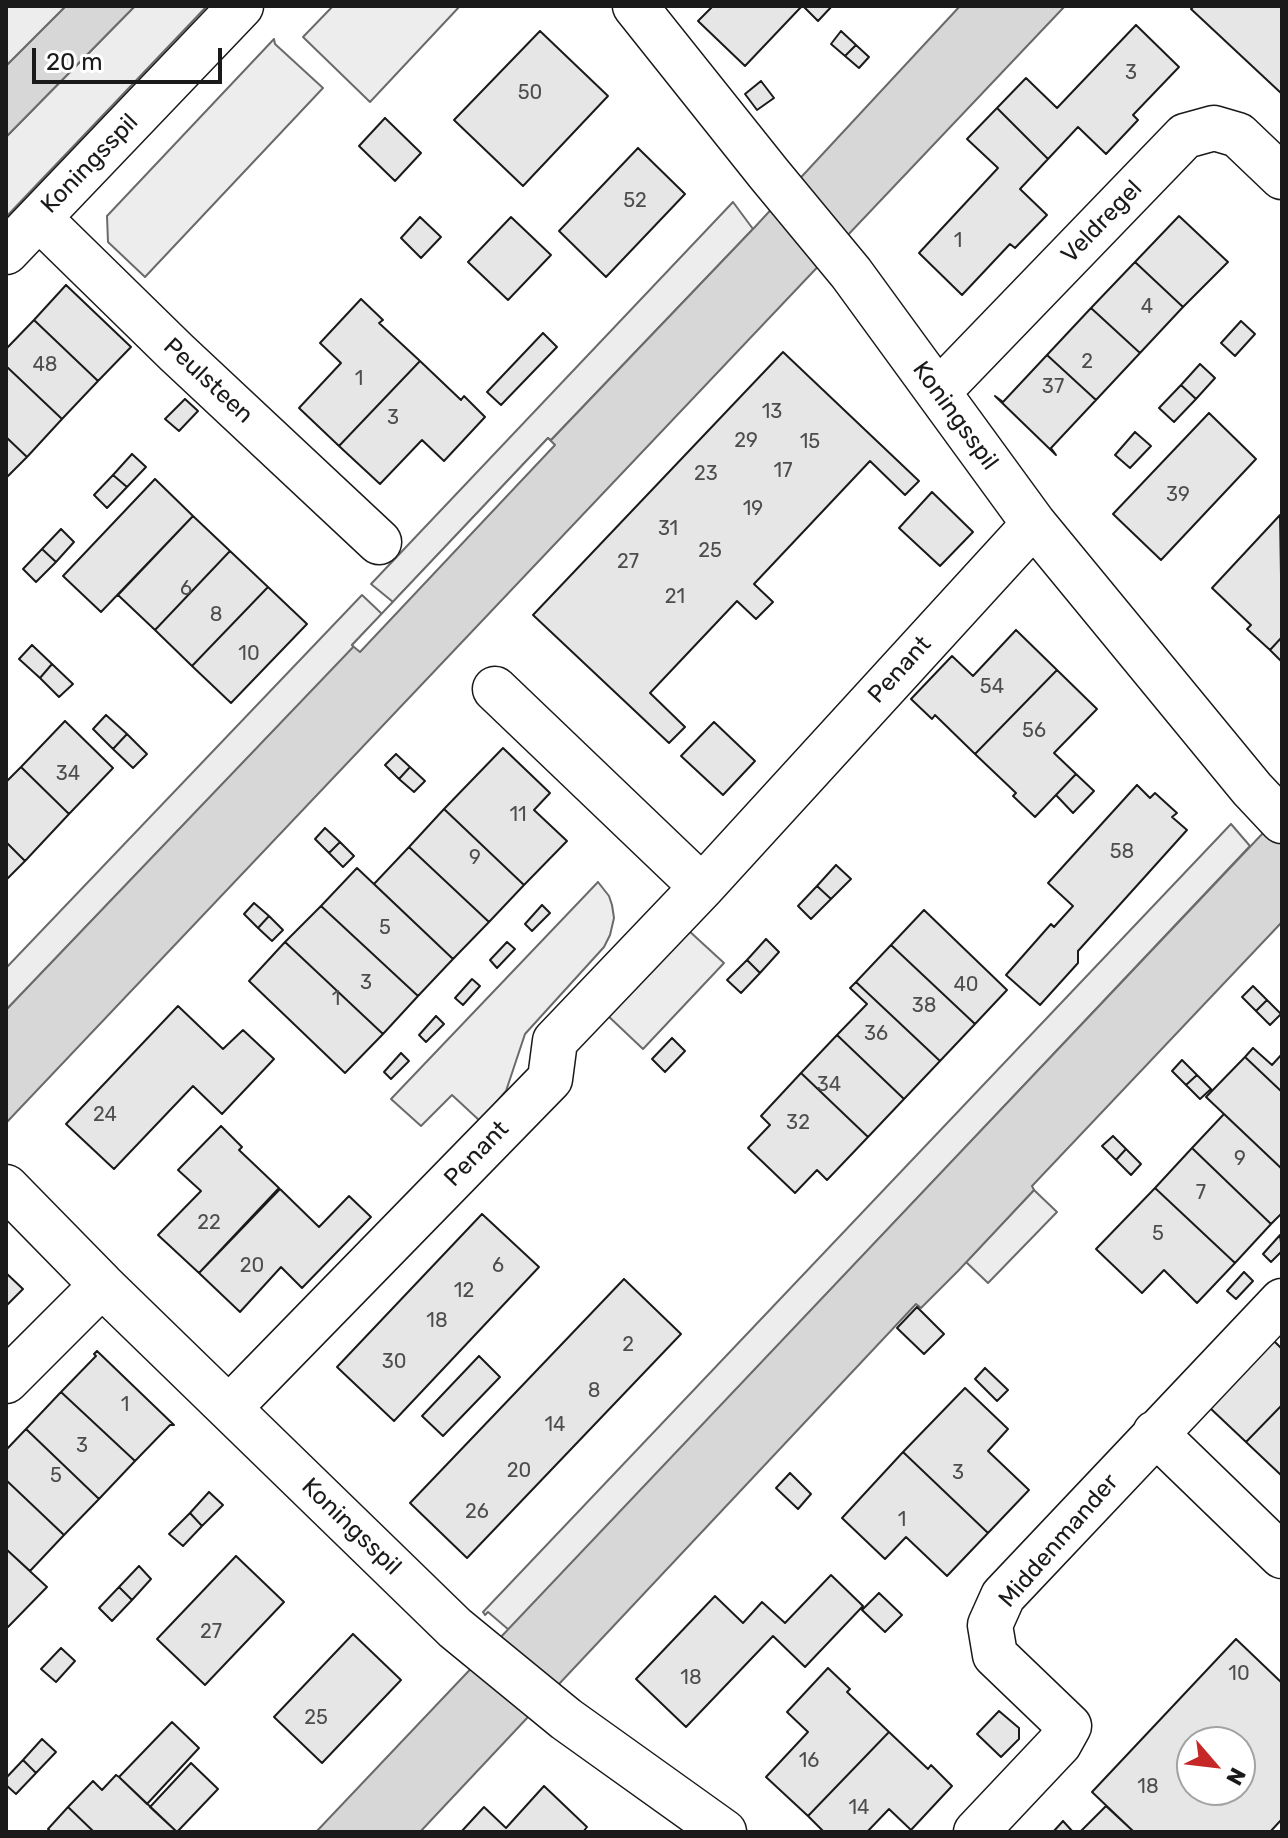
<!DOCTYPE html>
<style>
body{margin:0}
#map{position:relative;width:1288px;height:1838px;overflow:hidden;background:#fff;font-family:Rubik,sans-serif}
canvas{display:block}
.frame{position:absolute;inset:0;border:8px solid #1a1a1a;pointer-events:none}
.north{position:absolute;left:1176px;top:1726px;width:80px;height:80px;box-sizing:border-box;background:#fff;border:2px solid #a3a3a3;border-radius:50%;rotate:118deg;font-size:22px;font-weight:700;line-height:32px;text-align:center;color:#1a1a1a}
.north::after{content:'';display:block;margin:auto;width:28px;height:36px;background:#c62828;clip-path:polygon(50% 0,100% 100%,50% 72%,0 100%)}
.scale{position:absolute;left:32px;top:48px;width:190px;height:36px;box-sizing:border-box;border:4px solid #1a1a1a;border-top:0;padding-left:10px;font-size:24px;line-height:28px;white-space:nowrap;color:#1a1a1a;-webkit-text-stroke:6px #fff;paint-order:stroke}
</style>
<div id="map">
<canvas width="1288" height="1838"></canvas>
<div class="frame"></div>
<div class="north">N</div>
<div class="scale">20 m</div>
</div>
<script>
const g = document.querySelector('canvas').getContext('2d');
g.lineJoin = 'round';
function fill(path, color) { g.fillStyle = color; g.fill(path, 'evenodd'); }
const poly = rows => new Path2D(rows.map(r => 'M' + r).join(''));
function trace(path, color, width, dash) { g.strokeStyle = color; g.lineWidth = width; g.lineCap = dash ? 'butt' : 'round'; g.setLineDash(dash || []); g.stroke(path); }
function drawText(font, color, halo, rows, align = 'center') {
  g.font = font + ' Rubik,sans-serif'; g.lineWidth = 6; g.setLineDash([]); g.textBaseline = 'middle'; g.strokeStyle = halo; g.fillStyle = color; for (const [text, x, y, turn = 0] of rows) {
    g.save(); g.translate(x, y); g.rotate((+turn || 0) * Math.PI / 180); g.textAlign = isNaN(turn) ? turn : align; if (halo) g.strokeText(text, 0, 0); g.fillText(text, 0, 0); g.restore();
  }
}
const green = poly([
 [6,6,66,6,6,66,6,6],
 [135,6,207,6,6,217,6,137,135,6],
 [333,6,460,6,370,102,303,37,333,6],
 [274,39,275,44,323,88,145,277,108,242,107,216,274,39],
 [733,202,753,229,551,440,548,438,393,602,371,584,733,202],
 [362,595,382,614,352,645,354,647,6,1010,6,968,362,595],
 [1231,824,1250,846,509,1630,488,1612,485,1615,483,1612,1231,824],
 [598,882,609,896,612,905,614,918,610,935,604,947,525,1034,506,1091,480,1121,452,1095,421,1126,391,1099,598,882],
 [688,930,724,963,643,1049,606,1014,688,930],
 [1034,1190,1057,1212,988,1283,966,1262,1034,1190]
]);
fill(green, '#ededed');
trace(green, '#6a6a6a', 2);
const water = poly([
 [66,6,135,6,6,137,6,66,66,6],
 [960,6,1065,6,6,1123,6,1010,753,229,960,6],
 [1282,813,1282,922,1032,1186,1034,1190,958,1271,921,1308,916,1304,420,1832,316,1832,1282,813]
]);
fill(water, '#d7d7d7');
trace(water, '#6a6a6a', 2);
const pier = poly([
 [548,438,555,445,360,652,354,647,352,645,548,438]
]);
fill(pier, '#fff');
trace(pier, '#6a6a6a', 2);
const building = poly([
 [713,6,802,6,745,66,698,21,713,6],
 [803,6,832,6,818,21,803,6],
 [1194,6,1282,6,1282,94,1191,9,1194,6],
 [1136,25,1179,67,1133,115,1138,120,1106,154,1078,127,1048,159,997,108,1026,78,1057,108,1136,25],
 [540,31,608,96,523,186,454,120,540,31],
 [841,31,856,45,845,56,831,44,841,31],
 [856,45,869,57,859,68,845,56,856,45],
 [761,81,774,98,757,110,745,94,761,81],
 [997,108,1048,159,1020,189,1047,215,1015,248,1010,244,962,295,919,253,998,168,967,139,997,108],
 [385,118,421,153,395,181,359,146,385,118],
 [638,148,685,194,606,277,559,231,638,148],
 [1179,216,1228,262,1183,307,1135,262,1179,216],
 [420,217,441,237,421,258,401,238,420,217],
 [511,217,551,255,508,300,468,262,511,217],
 [1135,262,1183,307,1140,353,1091,308,1135,262],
 [66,285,131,347,98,381,34,320,66,285],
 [361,299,383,320,379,323,420,361,339,446,299,408,341,363,320,343,361,299],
 [1091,308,1140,353,1096,400,1047,355,1091,308],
 [34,320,98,381,62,419,6,366,6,349,34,320],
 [1241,321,1255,334,1235,356,1221,343,1241,321],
 [543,333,557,347,501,405,487,392,543,333],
 [783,352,919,481,905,495,870,461,754,584,773,602,756,619,737,601,650,693,685,727,669,743,533,615,783,352],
 [1047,355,1096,400,1051,448,1056,455,995,396,1003,402,1047,355],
 [420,361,461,400,464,396,485,417,444,461,422,440,380,484,339,446,420,361],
 [1200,364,1215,378,1196,399,1181,385,1200,364],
 [6,366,62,419,27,457,6,437,6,366],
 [1181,385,1196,399,1174,422,1159,408,1181,385],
 [185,399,198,411,179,431,165,419,185,399],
 [1209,413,1256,459,1161,560,1113,514,1209,413],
 [1135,432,1151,446,1130,468,1115,455,1135,432],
 [6,437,27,457,6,478,6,437],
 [132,454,146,467,127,487,113,475,132,454],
 [113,475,127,487,107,508,94,495,113,475],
 [155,479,193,516,101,612,63,576,155,479],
 [932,492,973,532,940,566,899,528,932,492],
 [1280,515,1282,637,1270,650,1247,629,1251,625,1212,588,1280,515],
 [193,516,230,551,155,630,118,595,193,516],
 [61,529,74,542,56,562,42,549,61,529],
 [42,549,56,562,36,582,23,569,42,549],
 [230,551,268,587,192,666,155,630,230,551],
 [268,587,307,624,231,703,192,666,268,587],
 [1016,630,1057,670,975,754,935,715,932,719,911,699,952,656,973,676,1016,630],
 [1282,637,1282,662,1270,650,1282,637],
 [32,645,52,664,40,678,19,659,32,645],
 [52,664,73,684,59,697,40,678,52,664],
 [1057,670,1097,709,1054,753,1076,774,1035,817,1013,796,1016,793,975,754,1057,670],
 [106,715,127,734,113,749,93,729,106,715],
 [65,721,113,768,69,814,21,767,65,721],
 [714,722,755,761,723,795,681,756,714,722],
 [127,734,147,754,133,768,113,749,127,734],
 [503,748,550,793,534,810,567,841,524,885,444,809,503,748],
 [396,754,410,767,399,779,385,765,396,754],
 [21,767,69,814,25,861,6,842,6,782,21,767],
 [410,767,425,781,414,792,399,779,410,767],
 [1076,774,1094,791,1073,813,1056,795,1076,774],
 [1137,785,1150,798,1155,793,1177,813,1172,817,1187,830,1078,951,1078,963,1040,1005,1006,975,1051,924,1054,927,1073,906,1048,883,1137,785],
 [444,809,524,885,489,922,409,847,444,809],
 [325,828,340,842,329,853,315,839,325,828],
 [6,842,25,861,6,880,6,842],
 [340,842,354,856,343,867,329,853,340,842],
 [409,847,489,922,453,959,374,884,409,847],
 [836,865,851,879,831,899,817,886,836,865],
 [357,868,453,959,418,996,321,906,357,868],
 [817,886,831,899,811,919,798,906,817,886],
 [254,903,269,916,258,928,244,914,254,903],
 [542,905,550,913,532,931,525,924,542,905],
 [321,906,418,996,383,1034,285,942,321,906],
 [924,910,1007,990,975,1024,891,945,924,910],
 [269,916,283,930,272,941,258,928,269,916],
 [766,939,779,952,760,973,747,960,766,939],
 [285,942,383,1034,345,1073,249,981,285,942],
 [507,942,515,949,497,968,490,960,507,942],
 [891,945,975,1024,940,1061,856,982,891,945],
 [747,960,760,973,741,993,727,980,747,960],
 [472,979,480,986,463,1005,455,998,472,979],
 [856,982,940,1061,904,1099,837,1035,867,1004,850,988,856,982],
 [1253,986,1267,1000,1256,1011,1242,997,1253,986],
 [1267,1000,1281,1014,1270,1025,1256,1011,1267,1000],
 [178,1006,223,1049,243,1030,274,1059,222,1114,193,1086,114,1169,66,1124,178,1006],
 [436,1016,444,1024,426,1042,419,1035,436,1016],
 [837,1035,904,1099,868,1137,801,1073,837,1035],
 [672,1038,685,1051,665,1072,652,1059,672,1038],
 [1253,1048,1272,1065,1282,1054,1282,1092,1245,1057,1253,1048],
 [401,1053,409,1061,391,1079,384,1072,401,1053],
 [1245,1057,1282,1092,1282,1169,1206,1097,1245,1057],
 [1182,1060,1197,1075,1186,1085,1172,1071,1182,1060],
 [801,1073,868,1137,827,1180,817,1170,795,1193,748,1148,770,1125,761,1116,801,1073],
 [1197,1075,1211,1089,1200,1099,1186,1085,1197,1075],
 [1224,1114,1282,1169,1282,1213,1271,1224,1192,1148,1224,1114],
 [221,1126,242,1147,239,1150,279,1188,199,1273,158,1235,201,1191,178,1170,221,1126],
 [1113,1136,1126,1149,1116,1160,1102,1146,1113,1136],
 [1192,1148,1271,1224,1235,1263,1155,1188,1192,1148],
 [1126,1149,1141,1164,1131,1175,1116,1160,1126,1149],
 [1155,1188,1235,1263,1197,1303,1164,1270,1142,1293,1096,1249,1155,1188],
 [280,1189,319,1227,349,1196,371,1217,302,1288,281,1267,240,1312,199,1273,280,1189],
 [482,1214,539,1267,394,1421,337,1367,482,1214],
 [1280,1235,1282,1251,1271,1262,1263,1254,1280,1235],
 [1244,1272,1253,1281,1236,1299,1227,1291,1244,1272],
 [6,1273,23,1289,6,1306,6,1273],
 [624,1279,681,1334,467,1558,410,1503,624,1279],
 [917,1307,944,1334,924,1354,897,1328,917,1307],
 [1274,1341,1282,1349,1282,1405,1246,1442,1210,1408,1274,1341],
 [97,1351,174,1425,170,1425,135,1461,61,1392,96,1356,94,1354,97,1351],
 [479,1356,500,1377,443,1436,422,1416,479,1356],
 [985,1368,1008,1390,997,1401,975,1379,985,1368],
 [965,1388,1008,1429,988,1451,1029,1490,988,1533,903,1452,965,1388],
 [61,1392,135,1461,99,1499,26,1429,61,1392],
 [1282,1405,1282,1476,1246,1442,1282,1405],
 [26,1429,99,1499,64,1535,6,1480,6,1450,26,1429],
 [903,1452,988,1533,947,1576,906,1537,885,1559,842,1518,903,1452],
 [790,1473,811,1494,798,1509,776,1488,790,1473],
 [6,1480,64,1535,30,1571,6,1549,6,1480],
 [209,1492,223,1505,202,1526,190,1513,209,1492],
 [190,1513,202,1526,183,1546,169,1534,190,1513],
 [6,1549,47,1587,8,1627,6,1625,6,1549],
 [236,1556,284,1602,205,1685,157,1639,236,1556],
 [139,1566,151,1579,132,1600,119,1587,139,1566],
 [831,1575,863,1606,805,1667,773,1636,686,1727,636,1679,715,1596,743,1623,762,1602,785,1623,831,1575],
 [119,1587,132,1600,112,1621,99,1608,119,1587],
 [879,1593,902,1615,885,1632,862,1610,879,1593],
 [353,1634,401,1680,322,1763,274,1717,353,1634],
 [1236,1639,1282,1683,1282,1819,1270,1832,1134,1832,1092,1792,1236,1639],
 [1192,1742,1240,1742,1240,1790,1192,1790,1192,1742],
 [61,1648,75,1661,56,1682,41,1669,61,1648],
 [828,1668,850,1689,847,1692,889,1732,808,1816,766,1777,808,1732,787,1712,828,1668],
 [999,1711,1019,1728,1019,1739,1001,1757,977,1734,999,1711],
 [172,1722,199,1748,147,1804,119,1777,172,1722],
 [889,1732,928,1769,931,1765,952,1786,911,1830,889,1809,867,1832,824,1832,808,1816,889,1732],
 [42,1739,56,1752,36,1773,23,1760,42,1739],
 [23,1760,36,1773,16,1794,6,1785,6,1778,23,1760],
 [191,1763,218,1789,177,1832,150,1807,191,1763],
 [116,1775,119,1777,177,1832,94,1832,68,1807,93,1781,102,1790,116,1775],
 [544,1786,587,1827,583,1832,461,1832,484,1807,506,1828,544,1786],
 [1106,1806,1134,1832,1080,1832,1106,1806],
 [68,1807,94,1832,51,1832,48,1829,68,1807],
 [1063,1821,1073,1832,1053,1832,1063,1821]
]);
fill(building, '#e6e6e6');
trace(building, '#1a1a1a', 2);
const street = poly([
 [635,6,769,174,851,273,1034,524,1252,789,1282,821],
 [39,218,176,352,379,542],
 [6,252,241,6],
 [938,392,1185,136,1214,128,1238,135,1282,177],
 [495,689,702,887],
 [6,1187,102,1285,455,1628,566,1719,724,1832],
 [6,1381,102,1285],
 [229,1408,550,1079,555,1041,702,887,1034,524],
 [1155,1433,1282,1556],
 [976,1832,1059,1744,1069,1726,995,1655,990,1625,1003,1596,1282,1301]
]);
trace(street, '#1a1a1a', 47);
trace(street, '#fff', 44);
drawText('20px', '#4d4d4d', null, [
 ["3",1131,73],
 ["50",530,93],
 ["52",635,201],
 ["1",958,241],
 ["4",1147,307],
 ["2",1087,362],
 ["48",45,365],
 ["1",359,379],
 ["37",1053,387],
 ["13",772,412],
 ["3",393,418],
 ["29",746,441],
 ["15",810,442],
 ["17",783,471],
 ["23",706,474],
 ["39",1178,495],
 ["19",753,509],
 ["31",668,529],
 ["25",710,551],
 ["27",628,562],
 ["6",186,589],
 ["21",675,597],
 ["8",216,615],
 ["10",249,654],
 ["54",992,687],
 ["56",1034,731],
 ["34",68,774],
 ["11",518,815],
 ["58",1122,852],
 ["9",475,858],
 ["5",385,928],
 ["3",366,983],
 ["40",966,985],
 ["1",336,999],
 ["38",924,1006],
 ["36",876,1034],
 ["34",829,1085],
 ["24",105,1115],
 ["32",798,1123],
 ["9",1240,1159],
 ["7",1201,1193],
 ["22",209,1223],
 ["5",1158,1234],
 ["20",252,1266],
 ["6",498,1266],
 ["12",464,1291],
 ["18",437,1321],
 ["2",628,1345],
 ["30",394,1362],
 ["8",594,1391],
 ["1",125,1405],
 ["14",555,1425],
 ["3",82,1446],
 ["20",519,1471],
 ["3",958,1473],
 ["5",56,1476],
 ["26",477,1512],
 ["1",902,1520],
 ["27",211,1632],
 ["10",1239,1674],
 ["18",691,1678],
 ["25",316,1718],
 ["16",809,1761],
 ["18",1148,1787],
 ["14",859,1808]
]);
drawText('24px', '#1a1a1a', '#fff', [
 ["Koningsspil",90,164,-46],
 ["Veldregel",1102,222,-46],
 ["Peulsteen",208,381,43],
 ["Koningsspil",955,416,54],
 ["Penant",900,670,-48],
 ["Penant",477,1154,-46],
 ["Koningsspil",351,1527,44],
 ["Middenmander",1059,1541,-49]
]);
</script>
